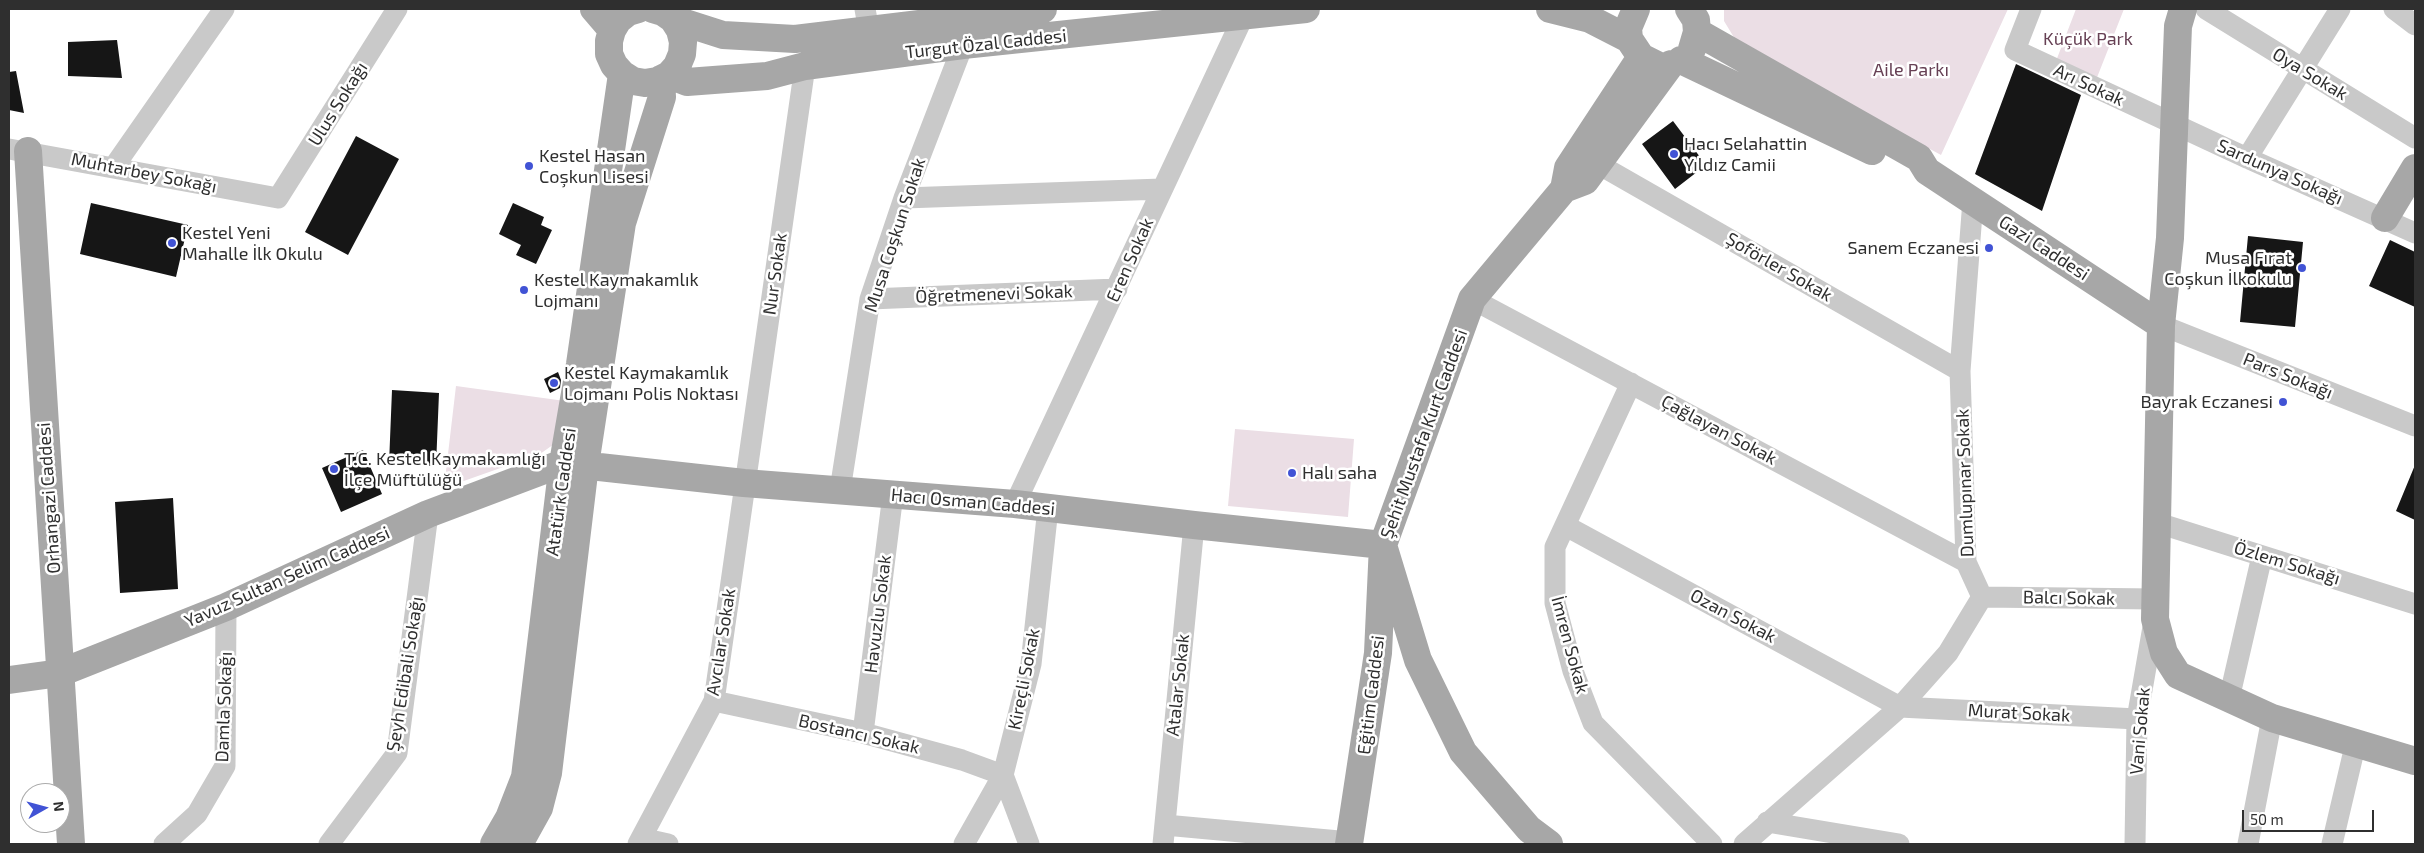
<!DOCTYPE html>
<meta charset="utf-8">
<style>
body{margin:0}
#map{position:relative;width:2424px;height:853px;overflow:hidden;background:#fff;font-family:"Exo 2",sans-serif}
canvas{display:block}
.frame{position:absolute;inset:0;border:10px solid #2f2f2f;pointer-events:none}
.north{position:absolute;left:20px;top:783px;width:50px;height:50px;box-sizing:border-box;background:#fff;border:1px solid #acacac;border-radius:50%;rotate:83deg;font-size:14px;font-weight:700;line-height:20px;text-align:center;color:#2f2f2f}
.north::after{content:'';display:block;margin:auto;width:18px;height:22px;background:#4153d5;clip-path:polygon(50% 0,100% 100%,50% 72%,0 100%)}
.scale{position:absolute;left:2242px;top:810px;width:132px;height:22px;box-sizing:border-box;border:2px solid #2f2f2f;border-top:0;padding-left:6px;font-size:15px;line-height:18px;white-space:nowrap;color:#2f2f2f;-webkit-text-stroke:4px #fff;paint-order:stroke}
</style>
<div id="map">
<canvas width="2424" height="853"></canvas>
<div class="frame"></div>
<div class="north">N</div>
<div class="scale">50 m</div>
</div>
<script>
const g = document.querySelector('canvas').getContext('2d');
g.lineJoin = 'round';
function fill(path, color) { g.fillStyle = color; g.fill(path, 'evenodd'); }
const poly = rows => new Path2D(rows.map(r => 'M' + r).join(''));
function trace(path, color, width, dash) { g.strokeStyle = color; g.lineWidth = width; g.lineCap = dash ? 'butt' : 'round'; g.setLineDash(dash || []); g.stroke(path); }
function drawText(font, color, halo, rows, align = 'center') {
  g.font = font + ' "Exo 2",sans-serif'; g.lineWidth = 5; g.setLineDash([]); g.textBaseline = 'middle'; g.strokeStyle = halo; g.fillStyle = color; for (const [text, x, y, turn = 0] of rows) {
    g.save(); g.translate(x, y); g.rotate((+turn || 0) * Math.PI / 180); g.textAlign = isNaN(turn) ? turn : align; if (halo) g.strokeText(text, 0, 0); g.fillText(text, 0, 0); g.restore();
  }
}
fill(poly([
 [1724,9,2008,9,1941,155,1738,44,1724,21],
 [2076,9,2124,9,2096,80,2056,61],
 [456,386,565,401,557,442,540,454,444,488],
 [1235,429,1354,439,1348,517,1228,506]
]), '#ebdee5');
fill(poly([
 [117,40,122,78,68,76,68,42],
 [2016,64,2081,95,2042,211,1975,174],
 [16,71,24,113,9,110,9,72],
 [1673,121,1706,165,1675,189,1642,144],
 [356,136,399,159,348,255,305,232],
 [91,203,188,225,176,277,80,254],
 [513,203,544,217,541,225,552,230,536,264,516,255,521,245,499,234],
 [2248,236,2303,242,2295,327,2240,322],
 [2390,240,2415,252,2415,307,2369,286],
 [558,372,561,380,560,388,550,393,544,379],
 [392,390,439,393,436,466,389,464],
 [363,450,382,494,341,512,322,468],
 [2415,465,2415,520,2396,511],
 [173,498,178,589,120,593,115,502]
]), '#161616');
trace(poly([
 [865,9,869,31],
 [2031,9,2015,50,2247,158,2415,233],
 [2206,9,2415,138],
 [2394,9,2415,25],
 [9,149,278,198,397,9],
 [2247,158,2340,9],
 [1598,164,1960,371],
 [113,168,224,9],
 [904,198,1162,189],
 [870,299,1117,289],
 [1472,299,1966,562],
 [2161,325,2415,426],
 [1631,383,1555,547,1555,603,1573,671,1593,723,1712,844],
 [840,490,870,299,904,198,963,45],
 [1015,504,1244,15],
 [2158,523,2415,604],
 [1566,526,1900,707,2137,719],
 [1982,597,2155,599],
 [2229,699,2262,556],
 [714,701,863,733,962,760,1003,775,964,844],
 [863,733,893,494],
 [1767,822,1899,844],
 [1165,825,1350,842],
 [641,838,668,844],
 [164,844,197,814,225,766,226,607],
 [329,844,397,753,428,514],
 [638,844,714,701,805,66],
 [1029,844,1003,775,1031,664,1048,508],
 [1163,844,1194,525],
 [1744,844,1900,707,1948,653,1982,597,1966,562,1960,371,1973,200],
 [2135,844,2137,719,2154,621],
 [2248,844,2272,718],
 [2332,844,2356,742]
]), '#c9c9c9', 21);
trace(poly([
 [594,9,612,30],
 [638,9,628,12,618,20,612,30,609,41,609,54,614,65,622,74,633,81,645,83,657,81,669,75,677,66,682,54,683,42,680,30,673,19,663,12,653,9],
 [1550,9,1590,19,1629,39],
 [1636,9,1628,28,1629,39,1641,57,1657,65],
 [1689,9,1696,20,1697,32,1692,49],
 [2183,9,2178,26,2170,238,2161,325,2155,619,2164,653,2178,675,2272,718,2415,761],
 [673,19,723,35,795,39,1043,9],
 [1697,32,1919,158,1927,171,2161,325],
 [1681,60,1872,151],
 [669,75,687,82,767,76,805,66,963,45,1306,9],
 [28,151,71,844],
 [1564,189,1585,181,1671,64],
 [2385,218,2415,168],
 [9,680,60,673,226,607,428,514,563,463,744,483,1015,504,1194,525,1383,545,1378,653,1349,844],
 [494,844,509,818,525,777,563,463,580,364,622,74],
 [519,844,539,808,548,773,585,465,622,223,662,97,661,79],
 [1549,844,1529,829,1463,752,1418,660,1383,545,1472,299,1564,189,1568,168,1641,57]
]), '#a7a7a7', 28);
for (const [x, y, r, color] of [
 [1674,154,5,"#4153d5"],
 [529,166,5,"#4153d5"],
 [172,243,5,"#4153d5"],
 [1989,248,5,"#4153d5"],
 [2302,268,5,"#4153d5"],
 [524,290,5,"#4153d5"],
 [554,383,5,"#4153d5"],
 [2283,402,5,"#4153d5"],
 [334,469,5,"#4153d5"],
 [1292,473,5,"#4153d5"]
]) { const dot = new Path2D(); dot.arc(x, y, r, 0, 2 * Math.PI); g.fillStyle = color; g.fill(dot); trace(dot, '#fff', 2); }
drawText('18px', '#664054', '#fff', [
 ["Küçük Park",2088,39],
 ["Aile Parkı",1911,70]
]);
drawText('18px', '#2f2f2f', '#fff', [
 ["Turgut Özal Caddesi",986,44,-6],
 ["Oya Sokak",2310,74,31],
 ["Arı Sokak",2089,85,25],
 ["Ulus Sokağı",338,104,-58],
 ["Sardunya Sokağı",2280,172,24],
 ["Muhtarbey Sokağı",144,173,11],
 ["Musa Coşkun Sokak",895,235,-72],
 ["Gazi Caddesi",2044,248,33],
 ["Eren Sokak",1130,260,-66],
 ["Şoförler Sokak",1779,267,30],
 ["Nur Sokak",775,274,-82],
 ["Öğretmenevi Sokak",994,294,-2],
 ["Pars Sokağı",2288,376,22],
 ["Çağlayan Sokak",1719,430,28],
 ["Şehit Mustafa Kurt Caddesi",1424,434,-70],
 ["Dumlupınar Sokak",1965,483,-92],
 ["Atatürk Caddesi",561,492,-82],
 ["Orhangazi Caddesi",49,498,-94],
 ["Hacı Osman Caddesi",973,502,5],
 ["Özlem Sokağı",2287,563,17],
 ["Yavuz Sultan Selim Caddesi",287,577,-24],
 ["Balcı Sokak",2069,598,1],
 ["Havuzlu Sokak",878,614,-83],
 ["Ozan Sokak",1733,616,28],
 ["Avcılar Sokak",721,642,-81],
 ["İmren Sokak",1570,645,75],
 ["Şeyh Edibali Sokağı",405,674,-81],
 ["Kireçli Sokak",1024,679,-79],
 ["Atalar Sokak",1178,685,-84],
 ["Eğitim Caddesi",1371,695,-83],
 ["Damla Sokağı",224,707,-88],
 ["Murat Sokak",2019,713,3],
 ["Vani Sokak",2140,731,-85],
 ["Bostancı Sokak",859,734,13]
]);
drawText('18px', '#2f2f2f', '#fff', [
 ["Hacı Selahattin",1684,144],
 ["Yıldız Camii",1684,165],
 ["Kestel Hasan",539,156],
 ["Coşkun Lisesi",539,177],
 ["Kestel Yeni",182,233],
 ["Mahalle İlk Okulu",182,254],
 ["Sanem Eczanesi",1979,248,"right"],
 ["Musa Fırat",2292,258,"right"],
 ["Coşkun İlkokulu",2292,279,"right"],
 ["Kestel Kaymakamlık",534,280],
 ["Lojmanı",534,301],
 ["Kestel Kaymakamlık",564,373],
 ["Lojmanı Polis Noktası",564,394],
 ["Bayrak Eczanesi",2273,402,"right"],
 ["T.C. Kestel Kaymakamlığı",344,459],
 ["İlçe Müftülüğü",344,480],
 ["Halı saha",1302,473]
], 'left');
</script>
